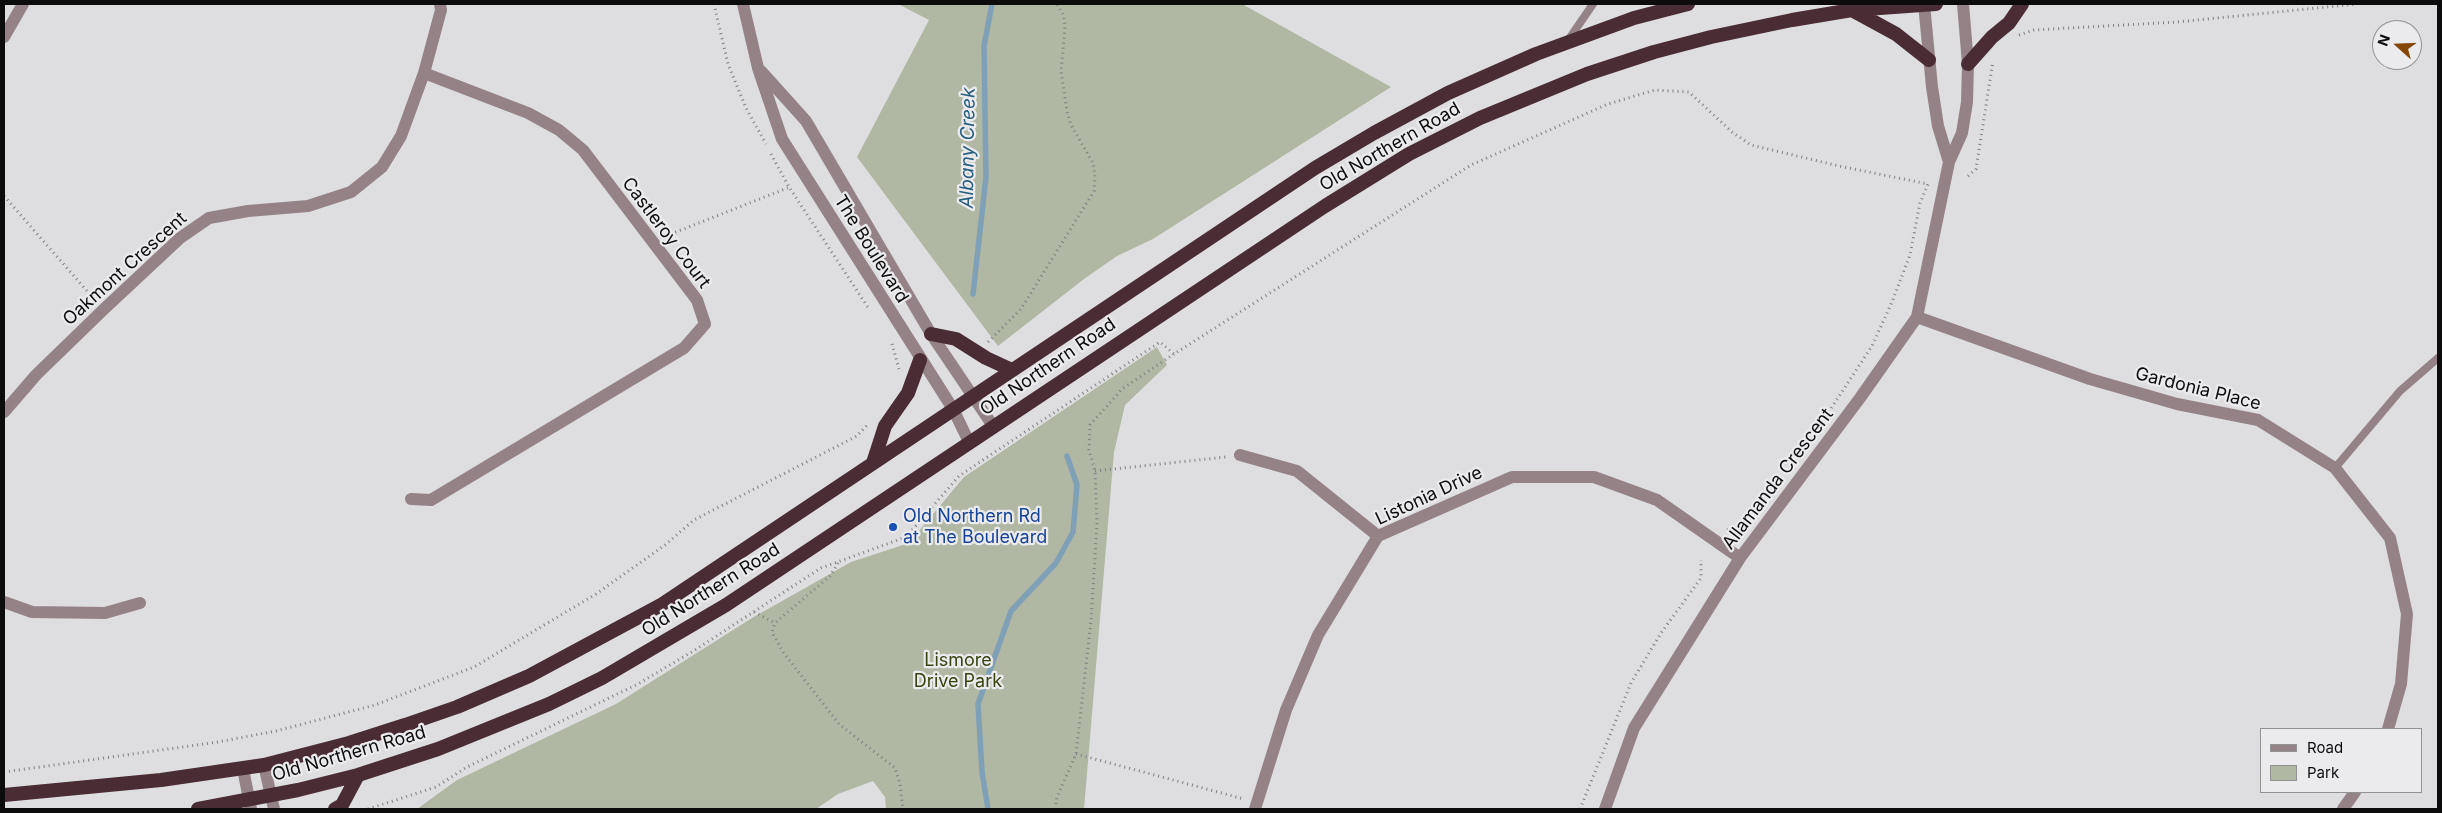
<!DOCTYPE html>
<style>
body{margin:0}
#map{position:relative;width:2442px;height:813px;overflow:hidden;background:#dedee0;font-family:Inter,sans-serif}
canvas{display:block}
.frame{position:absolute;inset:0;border:5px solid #0c0c0d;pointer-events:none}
.legend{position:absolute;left:2260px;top:728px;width:162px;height:65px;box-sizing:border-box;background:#ebebed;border:1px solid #929293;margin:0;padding:6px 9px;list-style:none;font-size:15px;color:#0c0c0d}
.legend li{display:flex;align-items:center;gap:10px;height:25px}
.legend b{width:25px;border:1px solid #929293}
.north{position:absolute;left:2372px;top:20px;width:50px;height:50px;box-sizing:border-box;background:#ebebed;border:1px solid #929293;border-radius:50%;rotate:290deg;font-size:14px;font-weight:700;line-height:20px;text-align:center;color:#0c0c0d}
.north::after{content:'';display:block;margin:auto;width:18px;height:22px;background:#854707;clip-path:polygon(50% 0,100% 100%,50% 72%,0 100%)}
</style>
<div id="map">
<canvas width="2442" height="813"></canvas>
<div class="frame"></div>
<ul class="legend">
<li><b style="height:6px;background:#948286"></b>Road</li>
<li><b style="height:14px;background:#b0b8a3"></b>Park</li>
</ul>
<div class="north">N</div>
</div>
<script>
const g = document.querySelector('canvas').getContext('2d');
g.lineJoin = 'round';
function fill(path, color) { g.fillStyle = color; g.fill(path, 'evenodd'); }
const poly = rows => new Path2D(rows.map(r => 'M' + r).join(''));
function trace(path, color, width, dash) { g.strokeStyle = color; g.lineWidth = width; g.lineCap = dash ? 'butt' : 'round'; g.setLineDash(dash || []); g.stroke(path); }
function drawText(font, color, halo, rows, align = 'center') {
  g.font = font + ' Inter,sans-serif'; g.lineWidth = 4.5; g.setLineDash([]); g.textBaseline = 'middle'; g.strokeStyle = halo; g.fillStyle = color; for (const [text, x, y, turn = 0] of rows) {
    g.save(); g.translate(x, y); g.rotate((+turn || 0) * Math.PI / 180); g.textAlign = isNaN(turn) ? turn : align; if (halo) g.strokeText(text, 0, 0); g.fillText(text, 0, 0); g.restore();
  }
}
fill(poly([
 [898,4,1242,4,1391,87,1153,239,1117,256,1084,279,998,346,857,157,929,20],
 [1157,347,1167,365,1125,405,1114,452,1084,809,886,809,885,797,873,781,838,794,816,809,417,809,457,780,616,704,752,618,851,562,909,543,964,477]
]), '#b0b8a3');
trace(poly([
 [973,294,986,177,984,46,992,4],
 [988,809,982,772,978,704,1011,611,1056,563,1073,532,1077,485,1067,456]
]), '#80a0b7', 5.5);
trace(poly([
 [714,4,728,64,746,108,766,144],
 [2019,35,2034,30,2177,22,2356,4],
 [771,154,789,187,869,309],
 [1968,176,1976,169,1993,61],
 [4,196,94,299],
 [666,236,790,187],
 [988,342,1021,309,1094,191,1095,175,1093,163,1071,125,1067,111,1061,72,1065,27,1064,16,1057,4],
 [892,344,899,369],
 [1095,471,1226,457],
 [1727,530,1744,525],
 [838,563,830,576,775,623,772,632,783,652,839,724,895,768,900,784,903,809],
 [754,612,775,623],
 [1076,754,1244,799],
 [4,772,218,742,276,731,375,705,474,667,596,594,665,545,694,520,857,436,869,423],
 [368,809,436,787,467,767,638,684,695,650,821,568,906,537,959,476,1160,342,1174,354,1471,165,1608,104,1655,90,1689,92,1732,132,1751,145,1839,166,1928,184,1920,203,1910,255,1892,302,1872,346,1830,410],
 [1055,809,1057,797,1076,754,1091,621,1097,523,1095,471,1089,450,1090,425,1122,389,1174,354],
 [1580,809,1631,683,1661,633,1701,578,1701,560]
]), '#7f7f80', 3, [1, 4]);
trace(poly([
 [1569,39,1593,4],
 [2335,468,2400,391,2438,358]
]), '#948286', 8);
trace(poly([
 [1924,4,1932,87,1938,126,1949,162],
 [4,37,23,4],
 [1917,317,2090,379,2177,404,2258,420,2335,468,2390,538,2407,614,2401,684,2388,729],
 [4,412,36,375,103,310,180,238,209,218,248,211,308,206,351,192,382,167,401,136,424,73,441,10,440,4],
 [1240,455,1297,471,1378,536],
 [411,499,431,500,684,348,705,324,697,300,583,150,559,130,528,113,424,73],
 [4,602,32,612,105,613,140,603],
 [1255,809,1286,710,1318,635,1378,536,1512,477,1594,477,1657,500,1740,558],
 [1605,809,1634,728,1740,558,1860,398,1917,317,1949,162,1962,133,1967,102,1968,64,1963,4],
 [2343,809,2355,792]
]), '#948286', 12);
trace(poly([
 [743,4,758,68,782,139,953,409,969,442],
 [761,71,806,121,931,334,993,426],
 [264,765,274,809],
 [243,769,251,809]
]), '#948286', 12);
trace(poly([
 [1852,10,1896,34,1929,60],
 [1968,64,1992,37,2009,23,2022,4],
 [931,334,956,339,986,358,1012,370],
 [873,463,885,426,908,393,920,360],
 [4,795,161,780,264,765,349,743,405,725,457,707,529,676,661,605,1315,168,1374,133,1448,93,1536,54,1634,18,1688,4],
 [198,809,298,790,358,775,438,749,549,704,602,678,726,605,1325,206,1409,154,1480,118,1587,74,1654,52,1711,37,1792,20,1852,10,1936,4],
 [335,809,342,805,358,775]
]), '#4a2c34', 14);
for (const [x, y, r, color] of [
 [893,527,5,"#1a4fb4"]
]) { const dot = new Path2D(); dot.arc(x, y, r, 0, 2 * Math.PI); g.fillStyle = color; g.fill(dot); trace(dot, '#ebebed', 2); }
drawText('18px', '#0c0c0d', '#ebebed', [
 ["Old Northern Road",1390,147,-30],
 ["Castleroy Court",666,233,53],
 ["The Boulevard",871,249,58],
 ["Oakmont Crescent",125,269,-42],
 ["Old Northern Road",1048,367,-34],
 ["Gardonia Place",2198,389,14],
 ["Allamanda Crescent",1778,479,-53],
 ["Listonia Drive",1429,496,-25],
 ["Old Northern Road",711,590,-32],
 ["Old Northern Road",349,754,-16]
]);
drawText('18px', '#164399', '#ebebed', [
 ["Old Northern Rd",903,517],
 ["at The Boulevard",903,538]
], 'left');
drawText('18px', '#36450f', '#ebebed', [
 ["Lismore",958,661],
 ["Drive Park",958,682]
]);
drawText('italic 19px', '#275d7f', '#ebebed', [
 ["Albany Creek",968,148,-89]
]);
</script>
